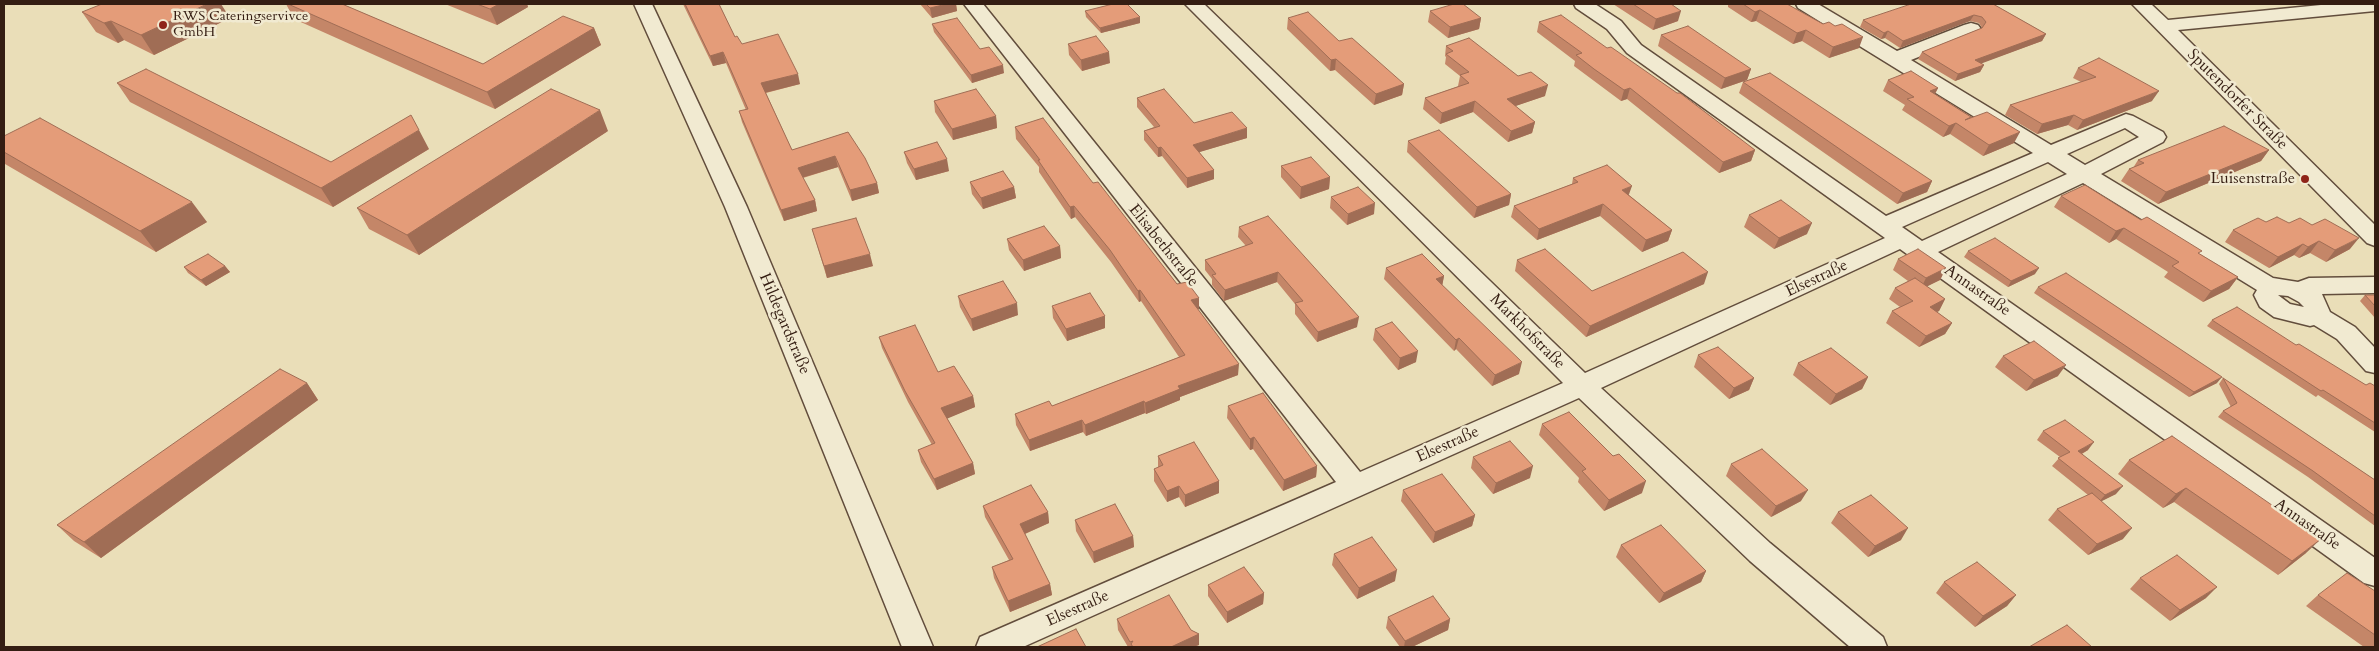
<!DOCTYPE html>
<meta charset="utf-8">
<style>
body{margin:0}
#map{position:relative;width:2379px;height:651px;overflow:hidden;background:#eadeb8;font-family:Cardo,serif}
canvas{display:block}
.frame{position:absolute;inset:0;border:5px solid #341d12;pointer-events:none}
</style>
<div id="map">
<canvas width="2379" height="651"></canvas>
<div class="frame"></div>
</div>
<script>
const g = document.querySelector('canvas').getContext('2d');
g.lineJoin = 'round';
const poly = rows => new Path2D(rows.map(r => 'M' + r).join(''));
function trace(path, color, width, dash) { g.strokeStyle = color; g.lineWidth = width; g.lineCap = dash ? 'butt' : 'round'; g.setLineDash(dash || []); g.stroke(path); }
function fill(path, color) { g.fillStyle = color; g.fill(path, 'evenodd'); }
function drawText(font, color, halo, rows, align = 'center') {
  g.font = font + ' Cardo,serif'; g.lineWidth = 5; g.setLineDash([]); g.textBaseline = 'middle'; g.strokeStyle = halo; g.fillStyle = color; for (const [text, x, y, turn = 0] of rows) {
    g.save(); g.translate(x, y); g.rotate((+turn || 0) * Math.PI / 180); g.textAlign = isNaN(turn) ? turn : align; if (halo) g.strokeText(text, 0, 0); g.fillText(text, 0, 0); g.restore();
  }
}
const minor = poly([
 [634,4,652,4,747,207,933,647,902,647,725,207,634,4],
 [964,4,983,4,1360,472,1563,383,1185,4,1204,4,1585,373,1885,238,1627,53,1607,29,1576,8,1574,4,1595,4,1621,21,1641,45,1886,216,2033,153,1798,8,1796,4,1818,4,1897,51,1964,25,1971,23,1978,25,1981,29,1978,33,1911,60,2051,145,2126,114,2133,116,2163,132,2166,137,2163,142,2101,174,2273,278,2298,282,2309,278,2375,277,2375,293,2322,294,2330,312,2355,327,2375,348,2375,373,2366,371,2337,339,2314,325,2310,326,2274,317,2260,307,2254,295,2257,290,2083,183,1938,252,2375,558,2375,586,2364,583,1900,249,1601,388,1770,543,1883,637,1887,647,1850,647,1750,561,1579,398,1023,647,976,647,980,637,1336,482,964,4],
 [2125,128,2139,137,2085,165,2067,154,2125,128],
 [2048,162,2067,174,1922,241,1902,227,2048,162],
 [2278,295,2288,296,2299,302,2304,307,2290,304,2278,295],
 [2132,4,2151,4,2168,20,2331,4,2375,4,2375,11,2178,30,2375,225,2375,246,2367,243,2132,4]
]);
trace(minor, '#624d3c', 3);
fill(minor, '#f1ead1');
fill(poly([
 [286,4,342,4,483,64,594,28,601,45,495,109,294,19],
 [445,4,527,4,528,7,497,25],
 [683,4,719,4,735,37,742,44,800,84,766,93,792,150,848,132,877,183,879,193,852,201,838,167,803,178,815,200,817,211,784,221,742,122,739,111,746,110,726,63,713,66],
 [920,4,956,4,957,11,932,18],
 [1613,4,1671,4,1678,21,1653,30],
 [1728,4,1787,4,1859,48,1829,58,1802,41,1793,44,1756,21,1751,22,1728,7],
 [1993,4,2046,34,2042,41,1981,63,1984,65,1980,72,1955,81,1918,59,1922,52,1982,28,1979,23,1970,21,1963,23,1900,48,1885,38,1881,39,1860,27,1863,20],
 [1085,11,1140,23,1101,33,1086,17],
 [1430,11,1481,18,1479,29,1448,38,1428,22],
 [82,12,230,18,154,55,124,40,118,43,96,32],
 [1288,18,1339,41,1404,84,1402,95,1374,105,1335,70,1330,71,1287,29],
 [1539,22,1607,48,1755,150,1751,161,1719,173,1627,99,1621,101,1574,66,1575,61,1537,32],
 [932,24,980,49,1004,73,972,83,934,32],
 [1661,35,1751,69,1747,80,1721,89,1658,46],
 [1068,44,1110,63,1082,71,1069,55],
 [1446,46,1518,76,1545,96,1515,106,1535,122,1532,133,1508,142,1473,112,1440,124,1423,109,1425,98,1459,86,1458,86,1460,76,1445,64,1446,57,1445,56],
 [2078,68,2152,101,2077,130,2068,125,2037,134,2005,115,2010,105,2081,82,2073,78],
 [1888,80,1938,88,1935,94,2014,143,1983,156,1950,134,1943,137,1902,110,1905,105,1883,91],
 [1743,82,1932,181,1927,192,1897,204,1739,93],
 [117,83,331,162,429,149,333,207,130,102],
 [1137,98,1194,123,1247,138,1199,152,1214,170,1214,179,1187,188,1162,156,1158,157,1144,140,1144,131,1154,127,1137,107],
 [934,101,996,116,997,128,953,140,935,112],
 [1015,127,1093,183,1177,284,1199,309,1198,309,1238,375,1180,397,1180,400,1146,414,1145,413,1086,436,1083,432,1030,451,1016,425,1015,414,1052,406,1179,357,1141,301,1139,302,1111,262,1075,217,1071,219,1039,172,1039,167,1016,139],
 [608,131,419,255,369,229,357,208],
 [4,136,207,222,156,252,5,164,4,162],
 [1408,141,1511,194,1509,205,1474,218,1407,152],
 [2269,150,2261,161,2158,204,2121,181,2129,169,2133,168,2138,160],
 [904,152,949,171,916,180,907,163],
 [1281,166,1330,177,1329,189,1300,199,1281,177],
 [1573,178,1629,195,1672,230,1668,241,1642,252,1600,216,1537,240,1511,217,1514,206,1572,184],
 [970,182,1014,187,1016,198,983,209,972,194],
 [2061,196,2141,220,2200,254,2238,277,2229,289,2203,302,2164,277,2168,272,2116,239,2109,243,2054,207],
 [1331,197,1374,214,1347,225,1330,208],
 [1749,215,1807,234,1774,249,1744,227],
 [2266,222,2289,223,2350,249,2326,262,2310,253,2299,258,2294,255,2269,268,2225,242,2233,230],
 [1239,227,1357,327,1317,342,1295,314,1295,304,1277,282,1224,301,1212,285,1212,279,1205,270,1205,260,1246,246,1238,237],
 [812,229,873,266,827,278],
 [1007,239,1060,246,1061,258,1024,271,1009,250],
 [1968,251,2035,274,2008,287,1964,257],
 [1898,259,1946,268,1940,280,1927,286,1945,299,1939,311,1937,312,1952,323,1945,334,1919,347,1886,323,1892,311,1900,307,1889,299,1895,288,1908,281,1893,270],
 [1517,260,1592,291,1704,284,1586,337,1515,271],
 [225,266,230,272,206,286,188,273,184,267],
 [1386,268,1444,276,1442,285,1519,374,1492,386,1456,349,1454,351,1384,279],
 [2038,287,2217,383,2189,397,2034,293],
 [2365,295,2375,295,2375,318,2360,301],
 [958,296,1018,315,973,331,960,307],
 [1052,306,1105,316,1105,328,1067,341,1053,318],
 [2212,320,2296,345,2366,385,2375,386,2375,432,2318,395,2316,397,2207,326],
 [1375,329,1416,362,1398,370,1373,340],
 [879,337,938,372,973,396,975,407,947,418,973,463,975,474,937,490,921,462,918,450,932,445,908,402,882,348],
 [1698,355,1754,378,1749,390,1729,399,1694,367],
 [2003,356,2058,376,2026,391,1995,367],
 [1798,363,1868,377,1862,389,1830,405,1793,375],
 [2223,378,2375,480,2375,526,2308,477,2218,417,2223,411,2231,407,2219,384],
 [307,383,318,400,101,558,74,541,57,525],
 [1228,406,1317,466,1316,477,1283,491,1253,449,1250,450,1227,418],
 [1542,424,1613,456,1642,493,1604,511,1578,482,1579,478,1539,435],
 [2043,431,2088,450,2082,454,2116,494,2101,501,2123,539,2088,555,2048,520,2057,509,2088,495,2052,466,2060,457,2037,440],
 [2172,436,2306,553,2278,575,2174,502,2163,508,2118,474,2129,460],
 [1158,456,1219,481,1219,493,1185,507,1179,497,1167,502,1154,481,1154,469,1158,468],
 [1473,457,1530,478,1493,494,1471,468],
 [1731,464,1801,501,1771,517,1726,476],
 [1403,490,1475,515,1472,526,1433,543,1401,501],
 [983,506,1048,512,1049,523,1025,534,1050,584,1052,595,1010,612,994,578,992,567,1009,560,985,517],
 [1838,512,1901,540,1868,557,1831,523],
 [1075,520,1133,536,1134,547,1094,563,1076,531],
 [1621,545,1706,571,1701,582,1659,603,1616,557],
 [1334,554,1395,581,1357,599,1332,565],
 [2140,578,2206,598,2170,621,2130,589],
 [1944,582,2016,595,2007,606,1975,627,1936,593],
 [1208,585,1264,593,1263,604,1227,623,1208,596],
 [2375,591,2375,647,2364,647,2306,606,2318,595],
 [1388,617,1450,619,1448,630,1412,647,1400,647,1386,628],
 [1117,619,1191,630,1199,634,1199,645,1193,647,1128,647,1118,630]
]), '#c48668');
fill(poly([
 [207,4,221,4,230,18,154,55,141,35],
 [499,4,527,4,528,7,497,25,490,9],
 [947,4,956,4,957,11,932,18,930,8],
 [1760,10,1756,21,1751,22,1755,12],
 [1681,11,1678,21,1653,30,1656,19],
 [1974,15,1970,21,1900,48,1903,41],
 [1140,17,1140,23,1101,33,1100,28],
 [1481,18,1479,29,1448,38,1450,27],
 [111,21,124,40,118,43,104,23],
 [594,28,601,45,495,109,487,92],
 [1806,30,1802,41,1793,44,1797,33],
 [1888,31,1885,38,1881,39,1884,33],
 [2046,34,2042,41,1972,67,1975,60],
 [1863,37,1859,48,1829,58,1833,47],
 [723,52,726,63,713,66,710,56],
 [1109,52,1110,63,1082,71,1081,60],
 [1336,59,1335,70,1330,71,1331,60],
 [1003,65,1004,73,972,83,971,75],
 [1984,65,1980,72,1955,81,1958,74],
 [1751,69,1747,80,1721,89,1725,78],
 [798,74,800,84,764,93,761,83],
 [1404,84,1402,95,1374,105,1376,94],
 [1548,85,1545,96,1504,110,1507,99],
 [1630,88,1627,99,1621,101,1624,90],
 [1938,88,1932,99,1930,91],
 [2159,91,2152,101,2077,130,2083,120],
 [1475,101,1473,112,1440,124,1442,113],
 [600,110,608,131,419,255,407,235],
 [2074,115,2068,125,2037,134,2042,124],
 [996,116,997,128,953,140,952,129],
 [1535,122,1532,133,1508,142,1511,131],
 [1956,123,1950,134,1943,137,1949,126],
 [1247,128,1247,138,1193,154,1193,145],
 [419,130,429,149,333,207,321,188],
 [2020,132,2014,143,1983,156,1989,145],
 [1161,147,1162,156,1158,157,1158,148],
 [1755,150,1751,161,1719,173,1723,162],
 [2269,150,2261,161,2158,204,2166,192],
 [835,156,838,167,801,178,798,168],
 [947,159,949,171,916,180,914,169],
 [1214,170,1214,179,1187,188,1187,178],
 [1330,177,1329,189,1300,199,1301,187],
 [1932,181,1927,192,1897,204,1903,193],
 [877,183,879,193,852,201,850,190],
 [1632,186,1628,197,1622,190],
 [1014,187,1016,198,983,209,981,198],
 [1511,194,1509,205,1474,218,1477,207],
 [815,200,817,211,784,221,781,210],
 [192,202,207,222,156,252,140,231],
 [1375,203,1374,214,1347,225,1348,214],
 [1603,204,1600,216,1537,240,1539,229],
 [1074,206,1075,217,1071,219,1070,207],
 [1812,223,1807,234,1774,249,1779,238],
 [2124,228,2116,239,2109,243,2116,231],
 [1672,230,1668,241,1642,252,1646,240],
 [2359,238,2350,249,2326,262,2335,250],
 [2319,241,2310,253,2299,258,2308,247],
 [2303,244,2294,255,2269,268,2278,257],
 [1060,246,1061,258,1024,271,1023,260],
 [870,254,873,266,827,278,824,266],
 [225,266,230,272,206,286,201,280],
 [1946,268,1940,280,1920,290,1926,278],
 [2039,268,2035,274,2008,287,2011,281],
 [1278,272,1277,282,1224,301,1225,290],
 [1708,272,1704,284,1586,337,1590,326],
 [1444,276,1442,287,1436,279],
 [2238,277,2229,289,2203,302,2211,291],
 [1140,290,1141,301,1139,302,1138,291],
 [1199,298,1199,309,1191,312,1191,300],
 [1945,299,1939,311,1924,318,1930,307],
 [1017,303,1018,315,973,331,971,319],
 [1105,316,1105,328,1067,341,1066,329],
 [1359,317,1357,327,1317,342,1318,332],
 [1952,323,1945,334,1919,347,1926,336],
 [1459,338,1456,349,1454,351,1456,340],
 [1418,351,1416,362,1398,370,1400,358],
 [1522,362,1519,374,1492,386,1495,375],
 [1239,364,1238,375,1180,397,1180,400,1146,414,1145,403,1178,386],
 [2066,365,2058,376,2026,391,2034,380],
 [1868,377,1862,389,1830,405,1836,394],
 [2222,377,2217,383,2189,397,2194,392],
 [1754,378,1749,390,1729,399,1734,388],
 [307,383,318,400,101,558,84,542],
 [973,396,975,407,944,420,941,408],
 [1144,401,1145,413,1086,436,1085,425],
 [1082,420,1083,432,1030,451,1029,440],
 [1254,437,1253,449,1250,450,1250,439],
 [2094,442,2088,450,2072,459,2078,451],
 [973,463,975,474,937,490,934,479],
 [1317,466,1316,477,1283,491,1284,480],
 [1533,466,1530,478,1493,494,1496,483],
 [1219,481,1219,493,1185,507,1185,495],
 [1646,481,1642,493,1604,511,1609,500],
 [1179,486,1179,497,1167,502,1167,491],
 [2123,486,2116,494,2098,503,2105,495],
 [2186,488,2174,502,2163,508,2176,494],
 [1808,490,1801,501,1771,517,1776,506],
 [1048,512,1049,523,1022,535,1020,524],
 [1475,515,1472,526,1433,543,1435,532],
 [1908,528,1901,540,1868,557,1875,546],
 [2132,528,2123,539,2088,555,2097,544],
 [1133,536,1134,547,1094,563,1093,552],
 [2321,539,2306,553,2278,575,2292,561],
 [1397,570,1395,581,1357,599,1359,588],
 [1706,571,1701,582,1659,603,1664,593],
 [1050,584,1052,595,1010,612,1008,601],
 [2217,587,2206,598,2170,621,2180,610],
 [1264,593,1263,604,1227,623,1227,612],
 [2016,595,2007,606,1975,627,1983,616],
 [1450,619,1448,630,1412,647,1404,647,1405,641],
 [1199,634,1199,645,1193,647,1171,647]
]), '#a06d55');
const building = poly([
 [102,4,207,4,141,35,111,21,104,23,82,12,102,4],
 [288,4,342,4,483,64,563,16,594,28,487,92,288,4],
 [477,4,499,4,490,9,477,4],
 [685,4,719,4,735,37,737,36,742,44,778,34,798,74,761,83,792,150,848,132,865,158,877,183,850,190,835,156,798,168,815,200,781,210,739,111,748,109,723,52,710,56,685,4],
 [926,4,947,4,930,8,926,4],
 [1113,4,1127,4,1140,17,1100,28,1085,11,1113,4],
 [1454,4,1463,4,1481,18,1450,27,1430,11,1454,4],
 [1633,4,1671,4,1681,11,1656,19,1633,4],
 [1743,4,1787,4,1823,24,1829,22,1835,26,1842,24,1863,37,1833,47,1806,30,1797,33,1760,10,1755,12,1743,4],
 [1911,4,1993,4,2046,34,1975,60,1984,65,1958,74,1922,52,1982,28,1986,22,1982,17,1974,15,1903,41,1888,31,1884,33,1863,20,1911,4],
 [1308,12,1339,41,1352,38,1404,84,1376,94,1336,59,1331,60,1288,18,1308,12],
 [1561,15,1607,48,1611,47,1677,93,1680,93,1755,150,1723,162,1630,88,1624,90,1594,69,1576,55,1582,53,1539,22,1561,15],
 [957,18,980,49,989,47,1003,65,971,75,932,24,957,18],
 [1688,26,1751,69,1725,78,1661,35,1688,26],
 [1096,36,1109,52,1081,60,1068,44,1096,36],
 [1469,38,1518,76,1531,72,1548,85,1507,99,1535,122,1511,131,1475,101,1442,113,1425,98,1469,83,1460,75,1469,72,1446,54,1453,51,1446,46,1469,38],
 [2099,58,2159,91,2083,120,2074,115,2042,124,2010,105,2096,77,2078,68,2099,58],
 [146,69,331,162,411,115,419,130,321,188,117,83,146,69],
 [1911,71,1938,88,1930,91,1971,117,1965,120,1987,112,2020,132,1989,145,1956,123,1949,126,1907,99,1914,97,1888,80,1911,71],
 [1770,73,1932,181,1903,193,1743,82,1770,73],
 [551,89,600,110,407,235,357,208,551,89],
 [976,89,996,116,952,129,934,101,976,89],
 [1164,89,1194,123,1232,112,1247,128,1193,145,1214,170,1187,178,1161,147,1158,148,1144,131,1160,126,1137,98,1164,89],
 [40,118,192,202,140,231,4,152,4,136,40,118],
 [1043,118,1093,183,1098,182,1177,284,1187,282,1199,298,1191,300,1239,364,1178,386,1180,389,1145,403,1144,401,1085,425,1082,420,1029,440,1015,414,1049,401,1052,406,1185,355,1140,290,1138,291,1110,250,1074,206,1070,207,1038,160,1040,160,1015,127,1043,118],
 [2224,126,2269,150,2166,192,2129,169,2144,163,2138,160,2224,126],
 [1439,130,1511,194,1477,207,1408,141,1439,130],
 [937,142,947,159,914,169,904,152,937,142],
 [1311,157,1330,177,1301,187,1281,166,1311,157],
 [1607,165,1632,186,1622,190,1672,230,1646,240,1603,204,1539,229,1514,206,1578,182,1573,178,1607,165],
 [1003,171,1014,187,981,198,970,182,1003,171],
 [2085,185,2141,220,2147,217,2202,251,2198,253,2238,277,2211,291,2172,266,2179,262,2124,228,2116,231,2061,196,2085,185],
 [1358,187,1375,203,1348,214,1331,197,1358,187],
 [1781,200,1812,223,1779,238,1749,215,1781,200],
 [1268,216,1359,317,1318,332,1295,303,1303,301,1278,272,1225,290,1212,275,1216,274,1205,260,1253,243,1239,227,1268,216],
 [2277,217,2289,223,2300,218,2312,225,2325,219,2359,238,2335,250,2319,241,2308,247,2303,244,2278,257,2233,230,2258,218,2266,222,2277,217],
 [856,218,870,254,824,266,812,229,856,218],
 [1044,226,1060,246,1023,260,1007,239,1044,226],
 [1995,238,2039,268,2011,281,1968,251,1995,238],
 [1545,249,1592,291,1683,252,1708,272,1590,326,1517,260,1545,249],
 [1918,249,1946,268,1926,278,1898,259,1918,249],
 [208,254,225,266,201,280,184,267,208,254],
 [1422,254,1444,276,1436,279,1522,362,1495,375,1459,338,1456,340,1386,268,1422,254],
 [2066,273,2222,377,2194,392,2038,287,2066,273],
 [1915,278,1945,299,1930,307,1952,323,1926,336,1892,311,1913,301,1895,288,1915,278],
 [1003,281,1017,303,971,319,958,296,1003,281],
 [1090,293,1105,316,1066,329,1052,306,1090,293],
 [2365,295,2375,295,2375,306,2365,295],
 [2237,307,2296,345,2299,344,2366,385,2370,383,2375,386,2375,423,2323,390,2321,391,2212,320,2237,307],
 [1392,322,1418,351,1400,358,1375,329,1392,322],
 [915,325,938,372,954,366,973,396,941,408,973,463,934,479,918,450,935,443,905,391,879,337,915,325],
 [2034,341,2066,365,2034,380,2003,356,2034,341],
 [1718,347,1754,378,1734,388,1698,355,1718,347],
 [1831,348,1868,377,1836,394,1798,363,1831,348],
 [280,369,307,383,84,542,57,525,280,369],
 [2223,378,2375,480,2375,516,2313,471,2223,411,2237,403,2223,378],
 [1263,393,1317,466,1284,480,1254,437,1250,439,1228,406,1263,393],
 [1569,412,1613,456,1619,454,1646,481,1609,500,1582,471,1586,469,1542,424,1569,412],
 [2065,420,2094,442,2078,451,2123,486,2105,495,2058,458,2070,452,2043,431,2065,420],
 [2172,436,2321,539,2292,561,2186,488,2176,494,2129,460,2172,436],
 [1510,441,1533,466,1496,483,1473,457,1510,441],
 [1194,442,1219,481,1185,495,1179,486,1167,491,1154,469,1163,465,1158,456,1194,442],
 [1762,449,1808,490,1776,506,1731,464,1762,449],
 [1442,474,1475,515,1435,532,1403,490,1442,474],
 [1031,485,1048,512,1020,524,1050,584,1008,601,992,567,1013,559,983,506,1031,485],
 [2092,493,2132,528,2097,544,2057,509,2092,493],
 [1871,495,1908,528,1875,546,1838,512,1871,495],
 [1115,504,1133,536,1093,552,1075,520,1115,504],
 [1661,525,1706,571,1664,593,1621,545,1661,525],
 [1372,537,1397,570,1359,588,1334,554,1372,537],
 [2177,555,2217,587,2180,610,2140,578,2177,555],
 [1977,562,2016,595,1983,616,1944,582,1977,562],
 [1244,567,1264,593,1227,612,1208,585,1244,567],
 [2347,573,2375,591,2375,635,2318,595,2347,573],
 [1169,595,1191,630,1199,634,1171,647,1133,647,1131,644,1133,641,1130,642,1117,619,1169,595],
 [1433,596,1450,619,1405,641,1388,617,1433,596],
 [2067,625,2092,647,2029,647,2067,625],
 [1076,629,1086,647,1037,647,1076,629]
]);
fill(building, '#e49c79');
trace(building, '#a06d55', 1);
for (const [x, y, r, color] of [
 [163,25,5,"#8f2418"],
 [2305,179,5,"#8f2418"]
]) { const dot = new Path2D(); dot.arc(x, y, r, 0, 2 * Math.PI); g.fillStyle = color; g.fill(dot); trace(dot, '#f1ead1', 2); }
drawText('14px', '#341d12', '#f1ead1', [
 ["RWS Cateringservivce",173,17],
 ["GmbH",173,33]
], 'left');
drawText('16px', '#341d12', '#f1ead1', [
 ["Sputendorfer Straße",2237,100,45],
 ["Elisabethstraße",1163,246,51],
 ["Elsestraße",1817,279,-25],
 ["Annastraße",1977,291,35],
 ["Hildegardstraße",784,324,67],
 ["Markhofstraße",1527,332,45],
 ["Elsestraße",1448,445,-24],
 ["Annastraße",2307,525,35],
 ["Elsestraße",1078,609,-24]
]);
drawText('16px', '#341d12', '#f1ead1', [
 ["Luisenstraße",2295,179]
], 'right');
</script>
